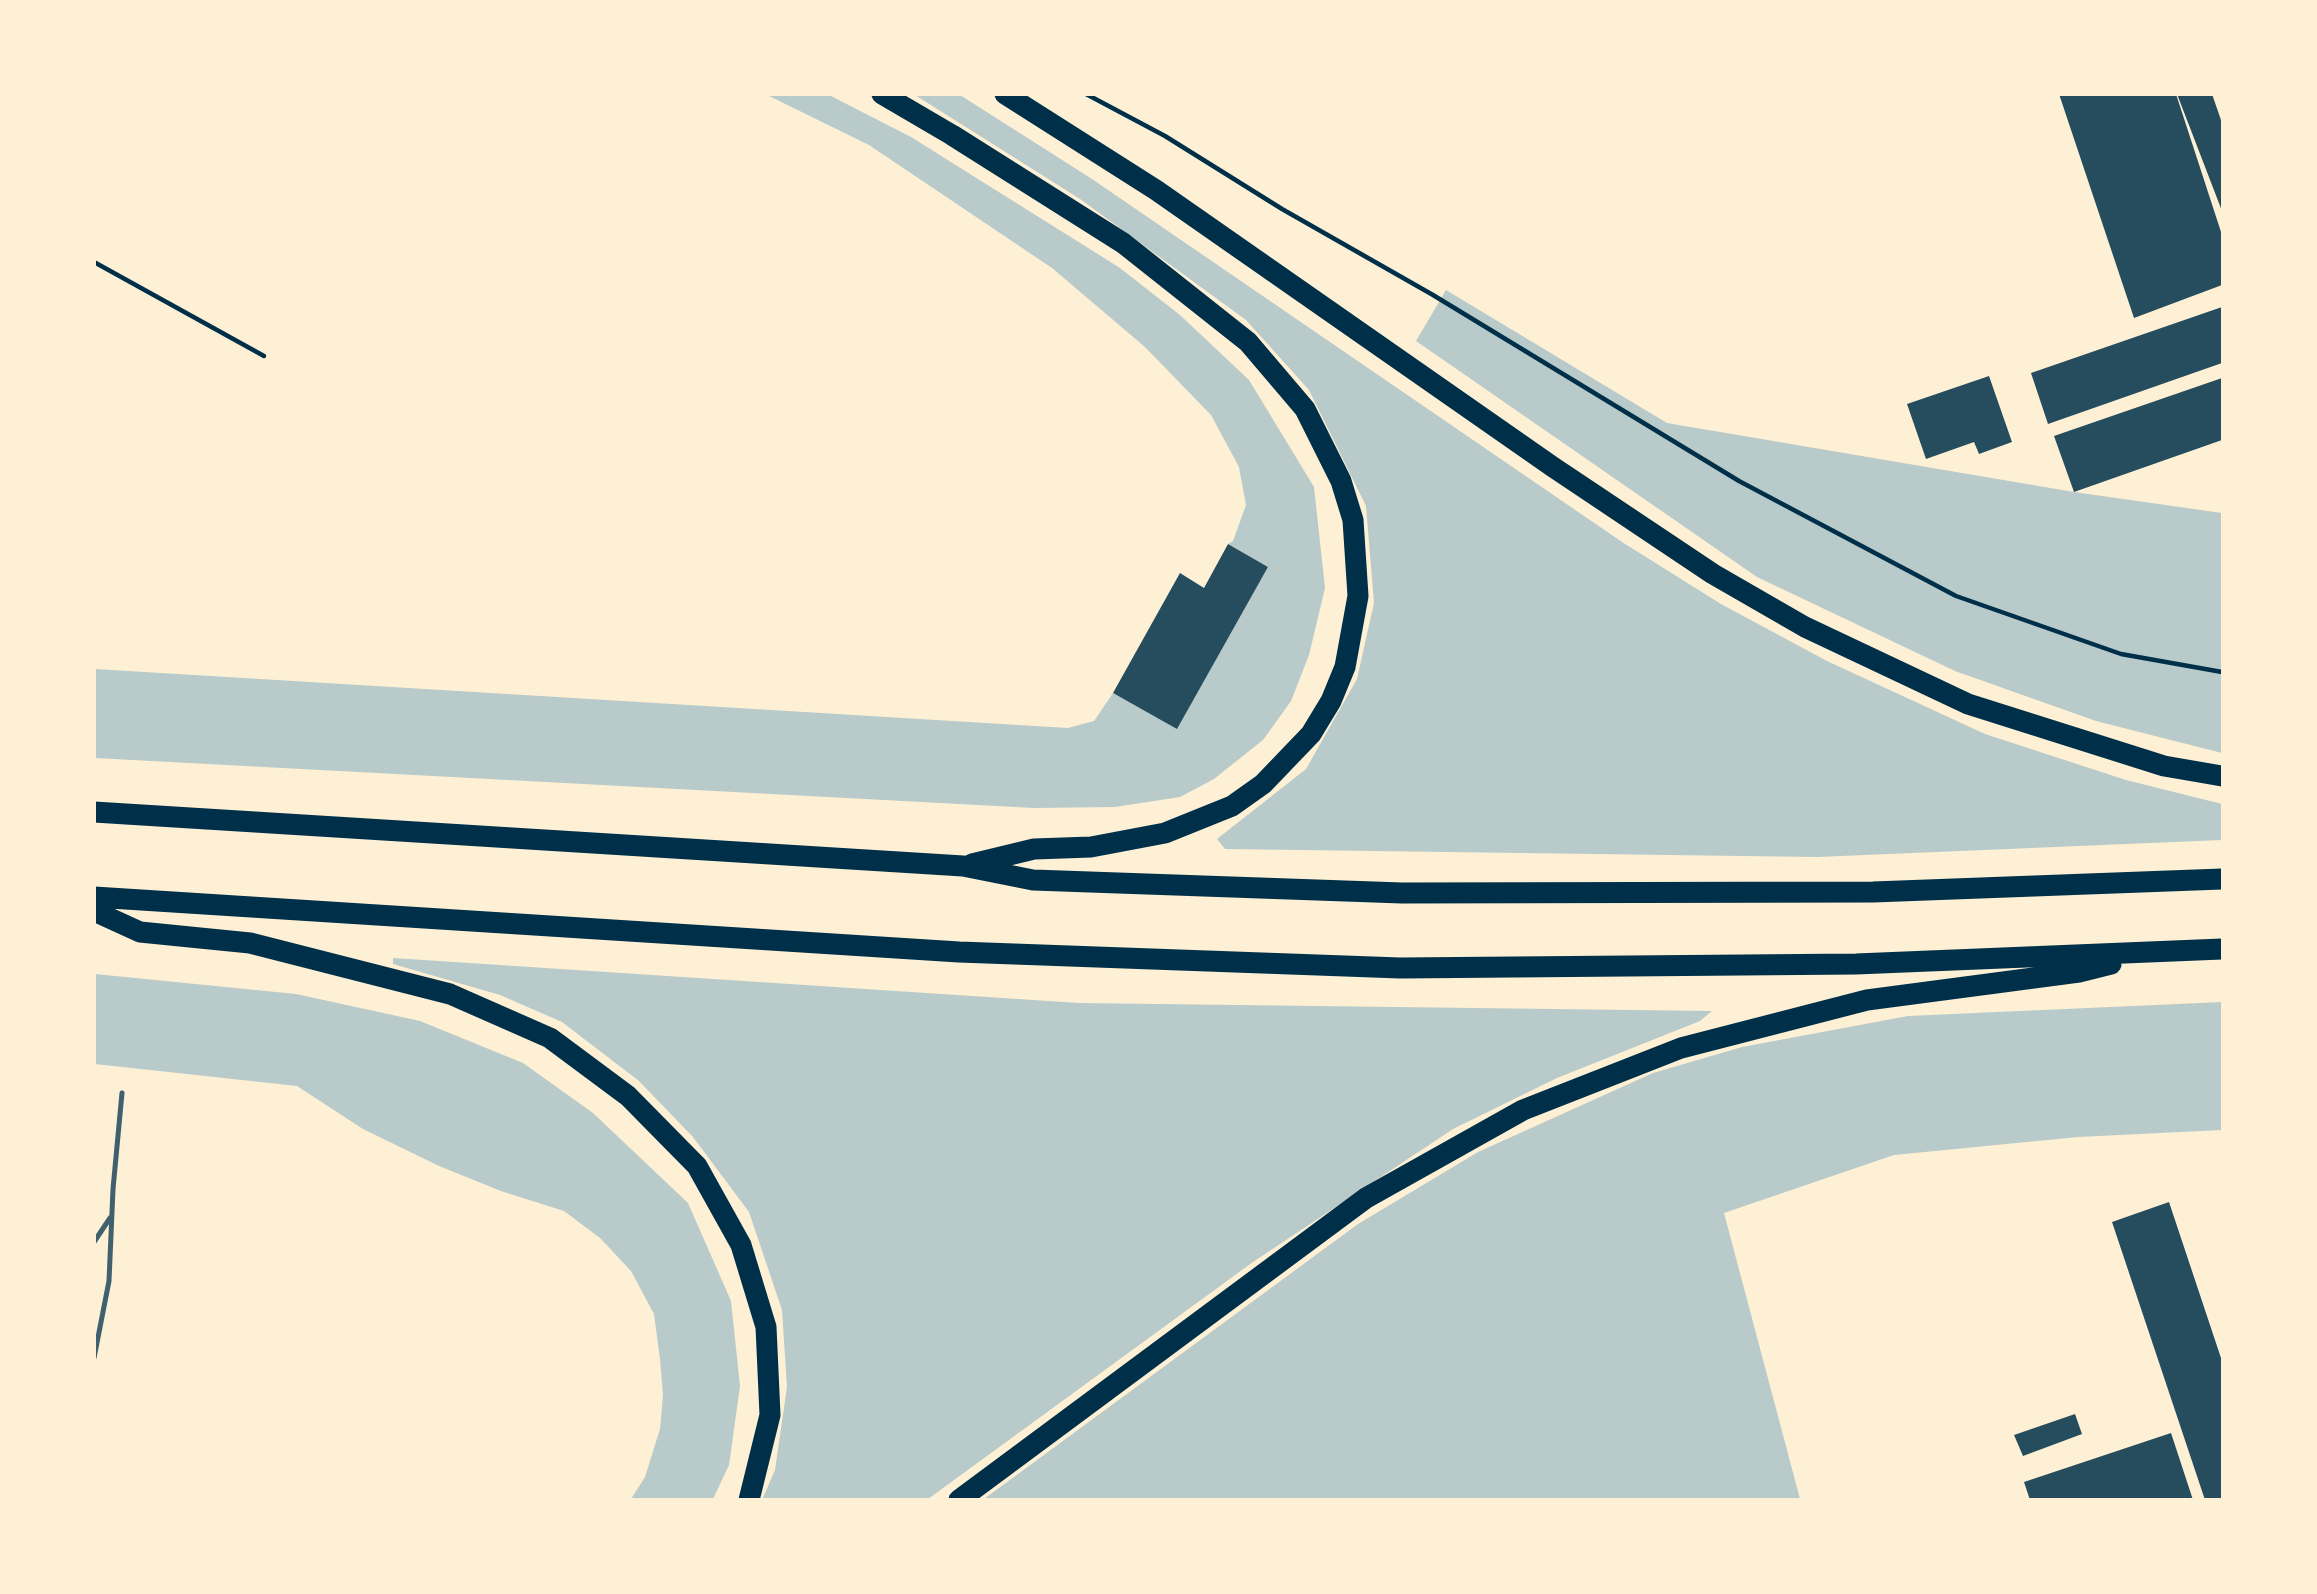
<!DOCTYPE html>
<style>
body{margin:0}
#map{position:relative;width:2317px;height:1594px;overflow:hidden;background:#fdf0d5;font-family:Figtree,sans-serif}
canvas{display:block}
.frame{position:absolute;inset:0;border:96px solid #fdf0d5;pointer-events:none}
</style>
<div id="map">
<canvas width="2317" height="1594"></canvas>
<div class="frame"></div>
</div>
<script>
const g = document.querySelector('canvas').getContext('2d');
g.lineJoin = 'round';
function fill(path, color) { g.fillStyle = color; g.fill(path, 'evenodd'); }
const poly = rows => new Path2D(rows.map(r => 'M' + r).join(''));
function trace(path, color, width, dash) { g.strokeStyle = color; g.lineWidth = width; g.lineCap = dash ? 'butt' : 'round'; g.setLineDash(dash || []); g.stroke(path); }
fill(poly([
 [767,95,829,95,911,137,1120,268,1180,315,1249,380,1314,487,1325,588,1309,655,1291,701,1263,740,1214,779,1180,797,1115,807,1034,808,95,758,95,669,1068,728,1094,721,1113,693,1177,728,1268,567,1228,544,1233,541,1246,505,1239,467,1211,415,1145,347,1052,268,869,145],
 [915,95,960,95,1092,179,1622,542,1721,604,1827,661,1985,734,2126,780,2222,804,2222,840,1817,857,1225,849,1217,839,1306,769,1357,679,1374,603,1366,506,1309,390,1246,320,1080,199],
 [1446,290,1667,423,2074,492,2222,513,2222,753,2096,721,1955,671,1757,577,1416,341],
 [393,958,1079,1003,1712,1011,1700,1021,1557,1078,1453,1129,1253,1262,928,1499,762,1500,775,1470,787,1387,782,1310,749,1212,693,1137,639,1081,562,1022,500,995,393,964],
 [95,974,296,994,420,1021,523,1063,593,1113,688,1203,731,1301,740,1386,729,1465,713,1499,631,1499,645,1477,660,1429,663,1395,660,1359,654,1314,631,1271,600,1238,564,1211,501,1191,439,1166,363,1129,297,1086,95,1064],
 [2222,1002,2222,1130,2078,1137,1894,1155,1724,1213,1800,1499,984,1499,1358,1224,1478,1152,1653,1073,1742,1047,1908,1016]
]), '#b9caca');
fill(poly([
 [2059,94,2176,94,2222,235,2222,285,2134,318],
 [2177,94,2212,94,2222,123,2222,211],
 [2222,307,2222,363,2048,424,2031,373],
 [1989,376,2012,442,1979,454,1974,442,1926,459,1907,404],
 [2222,378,2222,440,2074,492,2054,436],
 [1228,544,1268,567,1177,729,1113,693,1180,573,1204,588],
 [2169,1202,2222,1361,2222,1500,2205,1500,2112,1222],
 [2075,1414,2082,1434,2023,1456,2014,1435],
 [2171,1433,2193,1500,2030,1500,2024,1482]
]), '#264d5e');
trace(poly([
 [1086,94,1165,136,1282,209,1433,295,1739,481,1956,596,2121,654,2222,672],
 [94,262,264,356]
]), '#003049', 4.5);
trace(poly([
 [94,1242,110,1218],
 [94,1358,109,1281,113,1189,122,1093]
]), '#3f606c', 5);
trace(poly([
 [882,94,952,135,1123,243,1248,342,1305,409,1341,481,1353,520,1358,596,1345,667,1331,701,1311,734,1263,784,1232,806,1165,833,1091,847,1034,849,972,864],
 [1005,94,1156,190,1553,467,1713,574,1805,627,1968,704,2164,766,2222,776],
 [94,812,963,866,1033,880,1402,893,1873,892,2222,879],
 [94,897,959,952,1400,968,1856,964,2222,949],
 [94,911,140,932,250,943,450,994,550,1038,628,1096,697,1166,741,1245,766,1327,770,1415,749,1500],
 [959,1500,1366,1198,1523,1110,1681,1048,1867,1000,2079,972,2111,964]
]), '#003049', 21);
</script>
